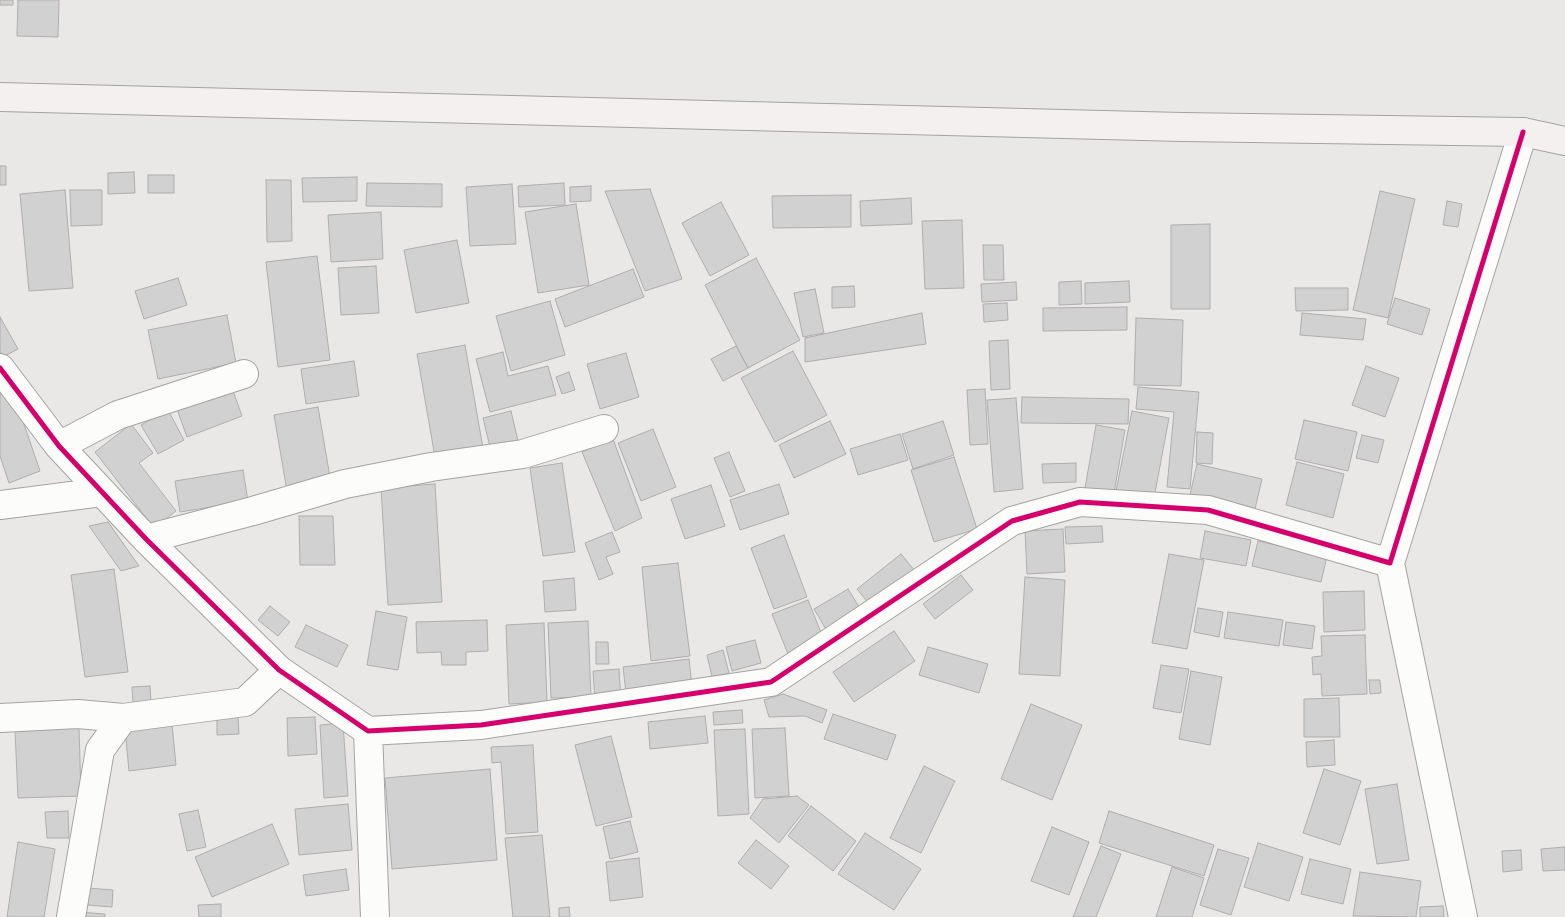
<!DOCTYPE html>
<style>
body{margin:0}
canvas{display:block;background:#eae8e6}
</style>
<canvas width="1565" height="917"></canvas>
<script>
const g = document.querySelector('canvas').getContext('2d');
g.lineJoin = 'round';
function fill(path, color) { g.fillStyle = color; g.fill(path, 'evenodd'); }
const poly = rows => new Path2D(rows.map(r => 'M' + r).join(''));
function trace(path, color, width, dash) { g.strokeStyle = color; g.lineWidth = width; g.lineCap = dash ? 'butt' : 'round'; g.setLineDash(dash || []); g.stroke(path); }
const building = poly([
 [0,0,13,0,13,5,0,5,0,0],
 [18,0,59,0,58,37,17,36,18,0],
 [0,166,6,166,6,185,0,185,0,166],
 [134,172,135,193,108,194,108,173,134,172],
 [148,175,174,175,174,193,148,193,148,175],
 [357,177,357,201,303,202,302,178,357,177],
 [266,180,291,180,292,241,267,242,266,180],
 [367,183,442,184,442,207,366,206,367,183],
 [564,183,565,205,519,207,518,186,564,183],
 [512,184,516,244,470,246,466,187,512,184],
 [591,186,591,201,570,202,570,187,591,186],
 [650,189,682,279,645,291,605,191,650,189],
 [65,190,73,288,29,291,20,194,65,190],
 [70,190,102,190,102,225,71,226,70,190],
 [1380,191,1415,199,1388,318,1353,310,1380,191],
 [851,195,851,227,773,228,772,196,851,195],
 [911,198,912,224,861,226,860,201,911,198],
 [1447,201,1462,204,1458,227,1443,225,1447,201],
 [721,202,749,255,710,276,682,223,721,202],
 [576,204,589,285,538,293,525,212,576,204],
 [381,212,383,259,331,262,328,215,381,212],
 [962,220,964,288,925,289,922,221,962,220],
 [1210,224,1210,309,1171,309,1171,225,1210,224],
 [457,240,469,303,416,313,404,250,457,240],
 [983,245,1003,245,1004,280,984,280,983,245],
 [317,256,330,360,278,367,266,262,317,256],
 [756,258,800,340,748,368,705,285,756,258],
 [376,266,379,313,341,315,338,268,376,266],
 [633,269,644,297,565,327,555,299,633,269],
 [178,278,187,305,144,319,135,291,178,278],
 [1081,281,1082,304,1059,305,1059,282,1081,281],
 [1129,281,1130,302,1085,304,1085,283,1129,281],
 [1016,282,1017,300,982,302,981,284,1016,282],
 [854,286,855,307,832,308,832,287,854,286],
 [1295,288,1348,288,1348,310,1296,311,1295,288],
 [815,289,824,333,803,337,794,293,815,289],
 [1395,298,1430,309,1422,335,1387,324,1395,298],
 [550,301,565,355,511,371,496,316,550,301],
 [1007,303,1008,320,984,322,983,304,1007,303],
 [1127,307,1127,330,1043,331,1043,308,1127,307],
 [922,313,926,344,805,362,805,338,922,313],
 [1302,313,1366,319,1363,340,1300,335,1302,313],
 [227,315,236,363,158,379,148,330,227,315],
 [0,317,18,349,3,357,0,351,0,317],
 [1136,318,1183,320,1181,386,1134,385,1136,318],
 [1008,340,1010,389,991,390,989,341,1008,340],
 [465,345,484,454,436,463,417,354,465,345],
 [736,346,748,368,723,381,711,359,736,346],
 [793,351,827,415,775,442,741,378,793,351],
 [503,352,508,376,548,366,556,395,490,412,476,359,503,352],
 [626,353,639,397,600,409,587,364,626,353],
 [354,361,359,396,306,404,301,369,354,361],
 [1366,366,1399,378,1385,417,1352,405,1366,366],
 [569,372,575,390,562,394,556,377,569,372],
 [1138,387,1199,392,1190,489,1167,487,1174,412,1136,409,1138,387],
 [232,388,242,416,187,437,177,409,232,388],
 [12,389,40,471,9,483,0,456,0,394,12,389],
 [985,389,988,444,970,445,967,390,985,389],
 [1022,397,1129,399,1128,424,1021,423,1022,397],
 [1016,398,1023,489,994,492,987,400,1016,398],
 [318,407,331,483,287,491,274,415,318,407],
 [168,410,184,440,158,454,141,425,168,410],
 [511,411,519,445,491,451,483,418,511,411],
 [1132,411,1169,418,1154,498,1116,491,1132,411],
 [1304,420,1357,432,1348,471,1295,459,1304,420],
 [830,421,846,454,794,478,779,445,830,421],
 [943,421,954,455,913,469,902,434,943,421],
 [131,424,153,453,139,463,176,511,154,528,95,452,131,424],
 [1096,425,1125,430,1114,493,1085,488,1096,425],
 [653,429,676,487,641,501,618,443,653,429],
 [1197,432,1213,433,1212,464,1196,463,1197,432],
 [900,434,908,460,858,475,850,449,900,434],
 [1362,435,1384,440,1378,463,1356,458,1362,435],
 [613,439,642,518,615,531,582,452,613,439],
 [729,452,745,491,730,497,714,458,729,452],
 [954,457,977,529,934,542,911,470,954,457],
 [1297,462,1344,474,1333,518,1286,505,1297,462],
 [562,463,575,552,543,556,530,468,562,463],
 [1076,463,1076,482,1043,483,1042,464,1076,463],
 [1197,464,1262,479,1255,509,1190,495,1197,464],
 [243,470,248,501,180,512,175,481,243,470],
 [435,484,442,602,388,605,381,488,435,484],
 [779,484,789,514,740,530,730,500,779,484],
 [711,485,725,526,685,539,671,499,711,485],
 [299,516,333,516,335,565,300,565,299,516],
 [108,522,139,566,121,571,89,526,108,522],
 [1102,526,1103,542,1066,544,1065,527,1102,526],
 [1063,529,1065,572,1027,574,1025,531,1063,529],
 [1205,531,1251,540,1246,566,1200,558,1205,531],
 [612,532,620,552,606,557,613,574,599,580,585,543,612,532],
 [784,535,807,597,774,609,751,548,784,535],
 [1258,541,1327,556,1321,582,1252,566,1258,541],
 [901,554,915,571,871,606,857,589,901,554],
 [1169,554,1204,560,1187,649,1152,643,1169,554],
 [678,563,690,656,651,661,642,567,678,563],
 [114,569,128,672,85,677,71,575,114,569],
 [961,575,973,590,935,619,923,604,961,575],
 [1025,577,1065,580,1060,676,1019,674,1025,577],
 [574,578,576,610,545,612,543,581,574,578],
 [848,589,861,610,827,631,814,609,848,589],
 [1364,591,1365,630,1324,632,1323,592,1364,591],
 [808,600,824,640,788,654,772,614,808,600],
 [270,606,290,622,278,636,258,620,270,606],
 [1198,608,1223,612,1219,637,1194,632,1198,608],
 [376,611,407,617,398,670,367,665,376,611],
 [1228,612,1283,620,1279,646,1224,638,1228,612],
 [487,620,488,651,466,652,466,665,442,665,441,652,417,653,416,622,487,620],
 [588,621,591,697,551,698,548,623,588,621],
 [1286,622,1315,626,1312,649,1283,645,1286,622],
 [544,623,547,702,509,704,506,625,544,623],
 [306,625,348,645,337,667,295,647,306,625],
 [894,631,915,661,854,702,833,672,894,631],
 [1365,635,1367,694,1322,696,1321,674,1313,675,1312,657,1322,656,1321,636,1365,635],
 [755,640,761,663,732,671,726,647,755,640],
 [596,642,608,642,609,664,596,664,596,642],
 [928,647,988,664,979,693,919,675,928,647],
 [723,650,729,673,712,677,707,655,723,650],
 [689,659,692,686,626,693,623,667,689,659],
 [1161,665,1189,669,1181,713,1153,708,1161,665],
 [619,669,621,700,595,701,593,671,619,669],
 [1191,671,1222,677,1210,745,1179,739,1191,671],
 [1369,680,1380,680,1381,693,1370,694,1369,680],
 [150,686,151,703,133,704,132,687,150,686],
 [783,694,827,710,822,723,805,716,769,717,764,700,783,694],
 [1339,698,1340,737,1304,737,1304,699,1339,698],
 [1031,704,1082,725,1052,800,1001,779,1031,704],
 [742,710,743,723,714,725,713,712,742,710],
 [833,714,896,735,887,760,824,739,833,714],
 [705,716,708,743,650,749,648,722,705,716],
 [238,717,239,734,217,735,217,718,238,717],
 [315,717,317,754,288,756,287,718,315,717],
 [343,723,348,796,324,798,320,725,343,723],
 [172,724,176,765,129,771,125,729,172,724],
 [79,727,81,796,18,798,15,730,79,727],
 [785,728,789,796,755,798,752,729,785,728],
 [745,729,749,814,718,816,714,730,745,729],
 [611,736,632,817,596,826,575,745,611,736],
 [1334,740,1335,765,1307,767,1306,742,1334,740],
 [533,745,538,832,506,834,501,762,492,763,491,747,533,745],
 [924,766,955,781,921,853,890,838,924,766],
 [490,769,497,860,392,869,385,778,490,769],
 [1324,769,1361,781,1340,845,1303,833,1324,769],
 [1397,784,1409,860,1377,864,1365,789,1397,784],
 [797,796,809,805,779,843,750,818,763,799,797,796],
 [348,804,352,850,299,855,295,809,348,804],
 [811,806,856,841,833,871,788,836,811,806],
 [198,810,206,847,187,851,179,814,198,810],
 [68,811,69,838,47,838,45,812,68,811],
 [1109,811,1214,845,1204,876,1099,843,1109,811],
 [630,821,638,852,610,859,603,827,630,821],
 [272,824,289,864,212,897,195,857,272,824],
 [1052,827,1089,842,1069,895,1031,881,1052,827],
 [865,833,921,869,894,910,838,874,865,833],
 [542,835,550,917,513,917,505,838,542,835],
 [756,840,789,866,771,889,738,863,756,840],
 [18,842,55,849,44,917,7,917,18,842],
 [1258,843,1303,857,1289,901,1244,887,1258,843],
 [1101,846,1121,854,1096,917,1073,917,1101,846],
 [1565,847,1565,870,1543,871,1541,849,1565,847],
 [1218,849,1249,858,1231,915,1200,905,1218,849],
 [1521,850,1522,870,1503,872,1502,851,1521,850],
 [639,858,643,897,610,901,606,862,639,858],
 [1310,859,1351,869,1343,904,1301,894,1310,859],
 [1172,867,1204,878,1192,917,1156,917,1172,867],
 [346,869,349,890,306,896,303,875,346,869],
 [1360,872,1421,881,1416,917,1353,916,1360,872],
 [88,888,113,890,112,907,87,905,88,888],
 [221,904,221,917,199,917,198,905,221,904],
 [1443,906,1444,917,1420,917,1420,907,1443,906],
 [569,907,570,917,559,917,559,908,569,907],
 [79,912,105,914,105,917,79,917,79,912]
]);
fill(building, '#d2d1d1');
trace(building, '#afadad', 1);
const street = poly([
 [0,368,59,446,146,539,279,670,368,731,481,725,771,682,1012,521,1080,502,1208,510,1390,563,1523,132],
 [59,446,118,415,244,374],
 [0,505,102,492],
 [146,539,253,511,345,484,431,467,523,454,604,429],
 [1390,563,1463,917],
 [0,718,78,714,123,718],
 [368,731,375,917],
 [71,917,100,750,123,718,245,702,279,670]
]);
const secondary = poly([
 [0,97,1182,127,1523,132,1565,141]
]);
trace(street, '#a4a3a1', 30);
trace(secondary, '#a4a3a1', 30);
trace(street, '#fcfcfb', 28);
trace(secondary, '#f4f0f0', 28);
trace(poly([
 [0,368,59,446,146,539,279,670,368,731,481,725,771,682,1012,521,1080,502,1208,510,1390,563,1523,132]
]), '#d6006c', 5);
</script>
